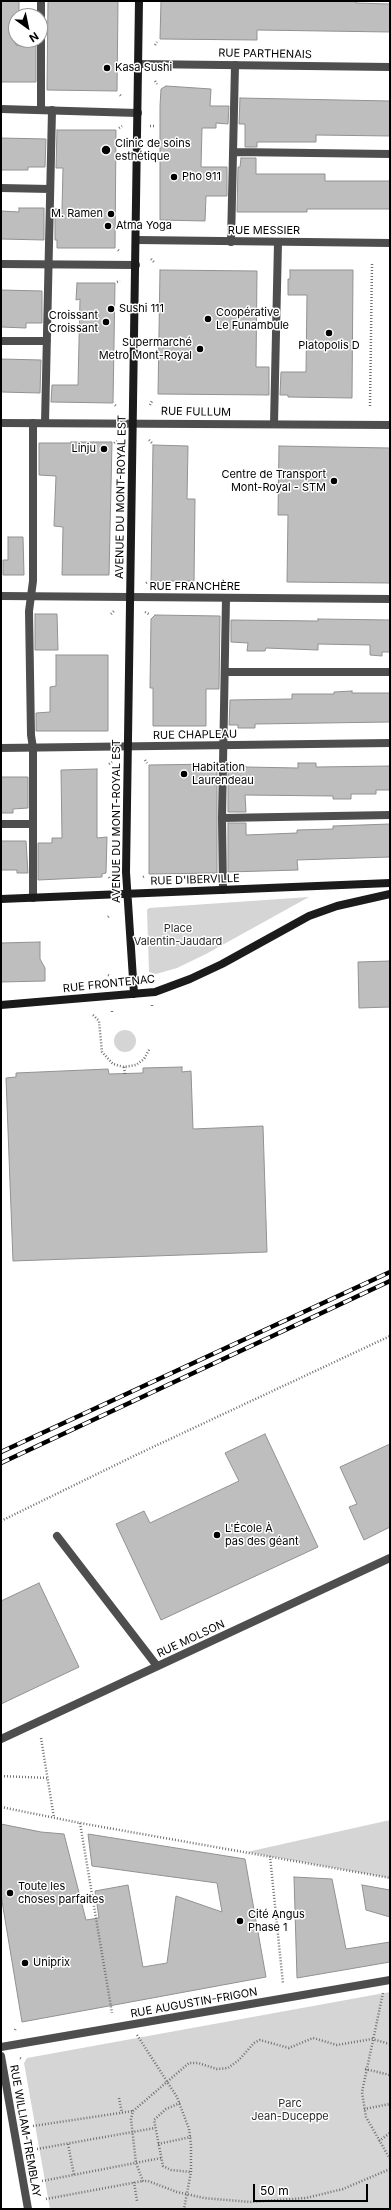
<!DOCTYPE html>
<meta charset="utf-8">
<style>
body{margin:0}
#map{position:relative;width:391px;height:2210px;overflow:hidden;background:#fff;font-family:Inter,sans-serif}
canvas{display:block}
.frame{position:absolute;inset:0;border:2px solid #000;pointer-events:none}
.north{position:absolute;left:8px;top:8px;width:40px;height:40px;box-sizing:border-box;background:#fff;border:1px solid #999;border-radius:50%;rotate:147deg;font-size:11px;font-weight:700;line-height:16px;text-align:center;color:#000}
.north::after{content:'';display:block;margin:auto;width:14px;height:18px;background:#000;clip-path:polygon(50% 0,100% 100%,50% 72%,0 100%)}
.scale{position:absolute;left:253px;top:2184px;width:115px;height:18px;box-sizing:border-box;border:2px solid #000;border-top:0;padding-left:5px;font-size:12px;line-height:14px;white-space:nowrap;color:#000;-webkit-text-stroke:3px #fff;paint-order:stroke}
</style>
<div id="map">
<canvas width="391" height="2210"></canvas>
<div class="frame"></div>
<div class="north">N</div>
<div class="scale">50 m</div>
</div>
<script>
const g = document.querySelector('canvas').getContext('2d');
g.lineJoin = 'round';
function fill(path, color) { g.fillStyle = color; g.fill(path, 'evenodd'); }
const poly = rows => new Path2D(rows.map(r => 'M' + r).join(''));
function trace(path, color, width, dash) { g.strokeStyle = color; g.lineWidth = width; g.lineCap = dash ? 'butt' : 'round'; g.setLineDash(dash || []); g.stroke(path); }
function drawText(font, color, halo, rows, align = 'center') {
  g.font = font + ' Inter,sans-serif'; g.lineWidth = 3; g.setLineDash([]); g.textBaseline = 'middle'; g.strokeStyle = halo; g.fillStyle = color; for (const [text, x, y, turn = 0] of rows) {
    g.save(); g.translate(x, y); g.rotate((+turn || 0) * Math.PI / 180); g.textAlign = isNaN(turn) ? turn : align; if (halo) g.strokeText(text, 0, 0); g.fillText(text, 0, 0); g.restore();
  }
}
fill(poly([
 [309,897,206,954,177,968,156,974,149,972,147,910,149,908],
 '114 1041a11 11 0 1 1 22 0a11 11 0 1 1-22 0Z',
 [390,1820,390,1878,247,1852],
 [390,1992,390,2209,50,2209,24,2063,27,2058]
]), '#d5d5d5');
const building = poly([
 [1,1,19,1,19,16,16,16,16,45,36,45,36,82,1,82,1,1],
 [48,1,118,1,117,91,47,90,48,1],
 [161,1,356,1,356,3,390,4,390,32,257,30,257,40,160,39,161,1],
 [166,86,211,89,210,106,229,106,228,124,216,123,216,128,202,128,201,167,227,167,227,196,206,196,205,221,160,220,160,106,161,89,166,86],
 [240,98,390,101,390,136,316,135,316,142,257,142,257,147,245,147,245,124,239,124,240,98],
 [57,130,116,130,115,248,57,248,57,240,55,240,55,209,62,209,63,168,56,168,57,130],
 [1,138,46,139,45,167,28,167,28,170,1,170,1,138],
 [241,158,256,158,256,174,325,174,325,181,390,181,390,209,307,209,307,212,237,212,238,167,240,167,241,158],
 [19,208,44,208,44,240,1,239,1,211,19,212,19,208],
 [160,270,257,271,256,367,269,367,269,395,158,394,160,270],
 [290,270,353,270,352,398,288,397,288,395,280,395,281,372,306,372,307,295,288,295,288,279,290,279,290,270],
 [77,283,115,283,113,403,51,402,52,385,78,385,80,299,76,300,77,283],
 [1,290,42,291,42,323,26,323,26,328,1,327,1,290],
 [1,359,41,360,40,393,1,392,1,359],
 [71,442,112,442,109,575,62,575,63,527,54,526,56,476,39,475,39,443,71,443,71,442],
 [153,445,188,446,187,499,195,499,194,581,151,581,153,445],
 [279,446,390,448,390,583,287,582,288,515,278,515,279,446],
 [8,537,23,537,24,575,3,575,3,560,8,560,8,537],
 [35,614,57,614,58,650,35,650,35,614],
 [155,615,220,616,219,689,206,689,206,726,153,726,153,688,150,688,151,619,155,615],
 [318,619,390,620,390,652,382,652,382,656,370,655,370,645,318,644,318,650,266,648,265,651,247,651,248,643,231,642,231,620,318,621,318,619],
 [56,655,108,655,108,731,36,731,36,713,50,712,50,687,56,686,56,655],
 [352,691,352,693,390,693,390,722,255,724,255,728,238,728,238,725,229,725,230,700,292,699,292,694,334,694,334,692,352,691],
 [298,763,316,763,316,767,390,766,390,790,376,790,376,794,351,794,351,799,333,799,333,796,245,795,246,812,228,812,228,765,246,766,246,767,298,768,298,763],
 [217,764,217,873,149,874,149,765,217,764],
 [97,769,97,838,107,837,106,873,102,874,102,877,38,880,38,843,52,843,52,838,62,838,61,770,97,769],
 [1,777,28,777,28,808,13,809,13,813,1,813,1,777],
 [228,823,246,823,246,835,297,833,297,830,333,829,333,826,390,824,390,857,297,860,298,870,228,872,228,823],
 [1,841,26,841,28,873,17,873,17,870,1,870,1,841],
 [40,942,40,959,45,968,45,981,1,982,1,943,40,942],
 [390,961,390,1007,359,1008,358,962,390,961],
 [182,1067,182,1072,191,1071,193,1129,263,1126,267,1252,13,1261,6,1078,16,1077,16,1073,108,1069,109,1074,143,1073,143,1068,182,1067],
 [265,1434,318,1547,161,1620,116,1524,144,1511,150,1523,239,1481,225,1453,265,1434],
 [390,1444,390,1527,364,1540,349,1507,357,1504,340,1467,390,1444],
 [39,1583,79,1667,1,1704,1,1601,39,1583],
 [1,1824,41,1832,64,1834,86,1920,99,1918,95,1891,128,1885,143,1967,167,1963,176,1896,222,1912,217,1883,92,1866,88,1834,245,1859,266,1977,22,2022,1,1895,1,1824],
 [294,1877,332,1879,346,1949,390,1942,390,1962,297,1978,294,1877],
 [362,1885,390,1890,390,1917,366,1910,362,1885]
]);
fill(building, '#bebebe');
trace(building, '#929292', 1);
trace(poly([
 [155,45,157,42],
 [155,81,157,84],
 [120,95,122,97],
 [150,126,155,126],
 [119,128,122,126],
 [152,223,154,221],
 [118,250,120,252],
 [151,259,155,263],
 [117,282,120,281],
 [115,405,117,407],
 [150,405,152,401],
 [370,406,372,264],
 [149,440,152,443],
 [114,443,117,441],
 [146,583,148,582],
 [145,612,149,614],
 [111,614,114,611],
 [145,760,147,763],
 [109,764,112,762],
 [109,877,110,879],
 [143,877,145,876],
 [108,917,109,916],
 [108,975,110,976],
 [148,977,149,975],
 [152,1005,152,1007],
 [112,1011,112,1013],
 [93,1015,99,1021,102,1052,113,1064,124,1067,136,1065,144,1059,150,1048],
 [124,1067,125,1074],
 [1,1521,138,1454,390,1336],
 [41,1738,54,1818],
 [1,1776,48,1778],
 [1,1807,80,1823,390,1878],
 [80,1823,112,2013],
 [270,1856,283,1984],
 [383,1993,362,2092,366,2117,390,2159],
 [15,2030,16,2028],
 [137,2035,177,2097,189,2129,191,2145,191,2172,184,2209],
 [390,2044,372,2039,337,2045,313,2038,289,2048,260,2040,254,2043,239,2060,228,2068,217,2069,198,2063,189,2063,133,2111,131,2119,136,2163,143,2181,148,2181,177,2192,204,2198,250,2202,306,2198,343,2189,390,2169],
 [20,2058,22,2059],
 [365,2069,390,2075],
 [119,2098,122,2113],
 [180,2103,166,2109,154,2120,163,2166,171,2170,191,2172],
 [364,2109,390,2104],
 [33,2126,133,2111],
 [379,2141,390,2133],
 [68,2144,74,2175],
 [158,2144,191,2137],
 [37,2149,155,2128],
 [42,2181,161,2158],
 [134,2182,137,2201],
 [46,2199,143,2181]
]), '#707070', 2.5, [1, 2]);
trace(poly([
 [41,110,41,1],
 [233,152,390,154],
 [1,188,50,189],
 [231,242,235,65],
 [1,341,47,341],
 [45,423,52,110],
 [274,424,278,242],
 [225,672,390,672],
 [222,818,390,815],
 [1,824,33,824],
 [223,890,222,818,226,598],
 [33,898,33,748,31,735,29,611,33,581,33,423],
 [57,1536,157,1666]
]), '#4e4e4e', 8);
trace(poly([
 [139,64,390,67],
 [1,109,138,113],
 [137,240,390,243],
 [1,264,136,265],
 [1,423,390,425],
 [1,596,390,599],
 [1,748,390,743],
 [1,1739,390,1558],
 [1,2047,390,1980],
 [1,2056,28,2209]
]), '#4e4e4e', 8);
trace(poly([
 [1,899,390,883],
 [134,994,126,872,139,1],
 [1,1005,155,992,190,979,222,964,309,916,337,906,390,894]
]), '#1b1b1b', 8);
const rail = poly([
 [1,1452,390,1272],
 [1,1463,390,1281]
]);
trace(rail, '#000', 4.5);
trace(rail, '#fff', 3, [9]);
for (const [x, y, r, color] of [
 [107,68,4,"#000"],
 [106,150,5,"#000"],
 [174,177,4,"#000"],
 [111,214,4,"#000"],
 [108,226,4,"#000"],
 [111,309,4,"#000"],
 [208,319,4,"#000"],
 [106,322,4,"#000"],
 [329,333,4,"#000"],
 [200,349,4,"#000"],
 [104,449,4,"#000"],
 [334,481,4,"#000"],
 [184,774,4,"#000"],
 [217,1535,4,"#000"],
 [10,1893,4,"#000"],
 [240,1921,4,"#000"],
 [25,1963,4,"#000"]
]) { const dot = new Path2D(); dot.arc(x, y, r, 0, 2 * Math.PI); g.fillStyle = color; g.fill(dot); trace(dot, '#fff', 1.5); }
drawText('11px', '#000', '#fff', [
 ["RUE PARTHENAIS",265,54,1],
 ["RUE MESSIER",264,231],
 ["RUE FULLUM",196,412,1],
 ["AVENUE DU MONT-ROYAL EST",121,497,-89],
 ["RUE FRANCHÈRE",195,587],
 ["RUE CHAPLEAU",195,735,-1],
 ["AVENUE DU MONT-ROYAL EST",117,821,-90],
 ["RUE D'IBERVILLE",195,880,-2],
 ["RUE FRONTENAC",109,984,-6],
 ["RUE MOLSON",191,1639,-25],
 ["RUE AUGUSTIN-FRIGON",194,2003,-10],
 ["RUE WILLIAM-TREMBLAY",25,2131,80]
]);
drawText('11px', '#000', '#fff', [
 ["Kasa Sushi",115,68],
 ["Clinic de soins",115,144],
 ["esthétique",115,157],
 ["Pho 911",182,177],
 ["M. Ramen",103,214,"right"],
 ["Atma Yoga",116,226],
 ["Sushi 111",119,309],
 ["Coopérative",216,313],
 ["Le Funambule",216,326],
 ["Croissant",98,316,"right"],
 ["Croissant",98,329,"right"],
 ["Supermarché",192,343,"right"],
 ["Metro Mont-Royal",192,356,"right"],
 ["Platopolis D",329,346,"center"],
 ["Linju",96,449,"right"],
 ["Centre de Transport",326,475,"right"],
 ["Mont-Royal - STM",326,488,"right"],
 ["Habitation",192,768],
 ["Laurendeau",192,781],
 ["L'École À",225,1529],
 ["pas des géant",225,1542],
 ["Toute les",18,1887],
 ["choses parfaites",18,1900],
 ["Cité Angus",248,1915],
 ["Phase 1",248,1928],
 ["Uniprix",33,1963]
], 'left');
drawText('11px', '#2c2c2c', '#fff', [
 ["Place",178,929],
 ["Valentin-Jaudard",178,942],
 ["Parc",290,2104],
 ["Jean-Duceppe",290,2117]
]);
</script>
